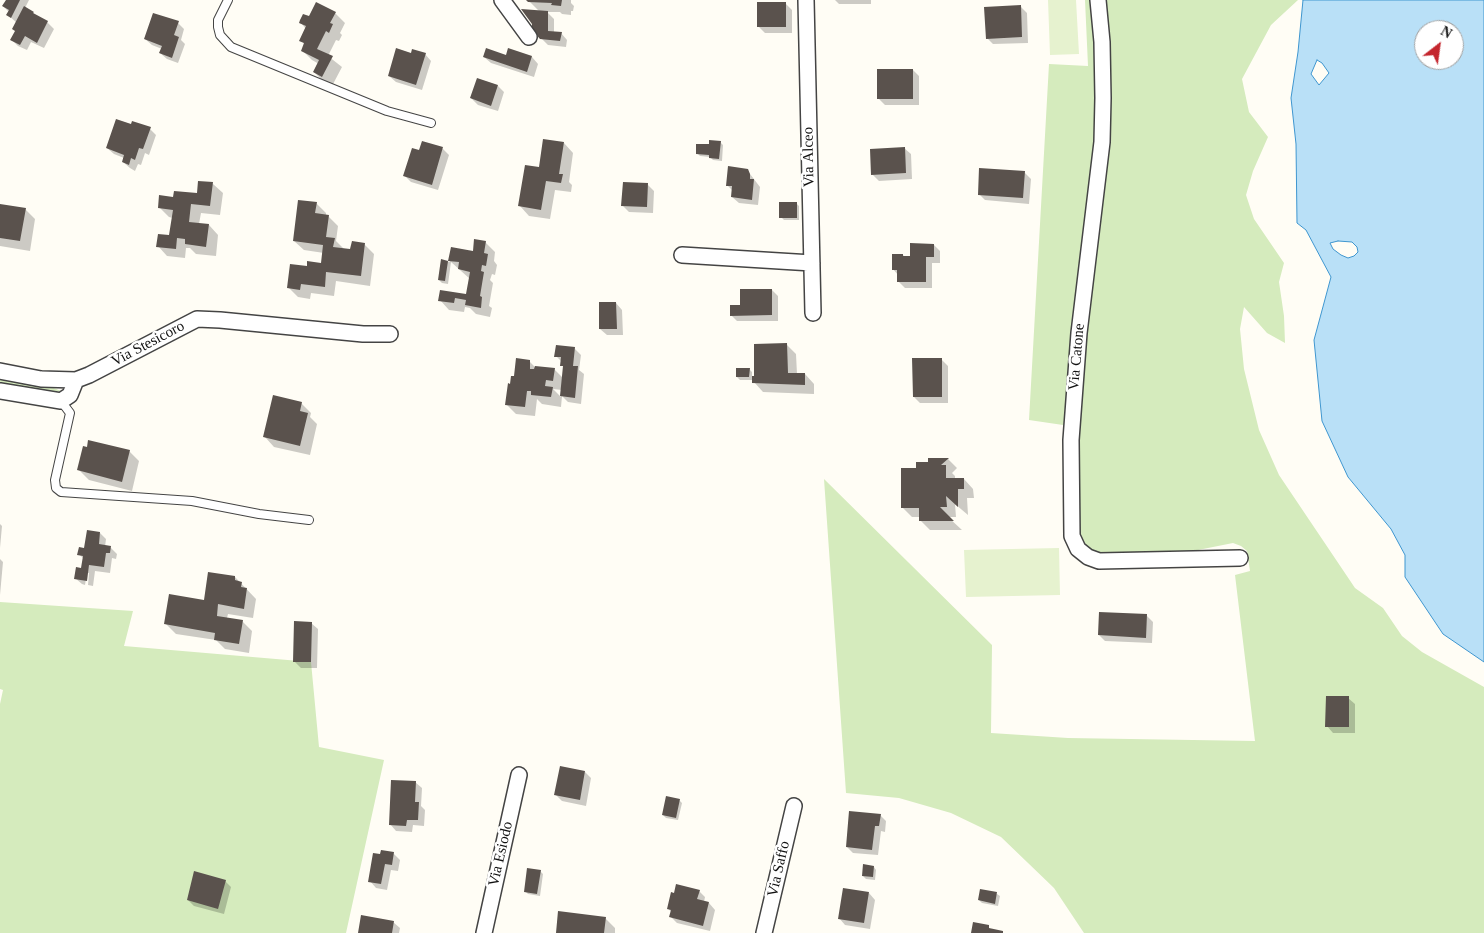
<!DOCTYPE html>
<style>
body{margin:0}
#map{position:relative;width:1484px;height:933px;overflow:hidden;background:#fffdf5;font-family:"Times New Roman",serif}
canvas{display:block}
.north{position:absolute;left:1414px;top:20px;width:50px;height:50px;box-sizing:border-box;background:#fff;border:1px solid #a0a0a0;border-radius:50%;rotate:30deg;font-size:14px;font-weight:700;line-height:20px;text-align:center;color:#111}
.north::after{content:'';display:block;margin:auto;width:18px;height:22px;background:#c4262e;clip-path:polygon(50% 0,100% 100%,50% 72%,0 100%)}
</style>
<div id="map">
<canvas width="1484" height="933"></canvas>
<div class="north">N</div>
</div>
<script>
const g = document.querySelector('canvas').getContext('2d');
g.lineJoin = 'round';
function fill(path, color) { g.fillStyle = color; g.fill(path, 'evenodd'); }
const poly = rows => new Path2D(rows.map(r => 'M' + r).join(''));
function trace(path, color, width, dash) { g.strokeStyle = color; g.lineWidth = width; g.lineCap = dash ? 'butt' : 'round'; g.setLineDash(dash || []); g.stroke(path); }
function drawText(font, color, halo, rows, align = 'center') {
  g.font = font + ' "Times New Roman",serif'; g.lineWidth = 5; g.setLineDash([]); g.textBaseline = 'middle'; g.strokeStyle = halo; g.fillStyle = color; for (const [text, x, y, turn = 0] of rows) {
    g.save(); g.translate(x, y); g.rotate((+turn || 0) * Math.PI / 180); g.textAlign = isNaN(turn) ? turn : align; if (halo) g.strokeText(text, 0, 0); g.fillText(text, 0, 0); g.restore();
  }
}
fill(poly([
 [1085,0,1091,0,1098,63,1099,101,1067,420,1063,425,1029,420,1049,64,1088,66],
 [1104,0,1298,0,1271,25,1242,79,1249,112,1268,137,1253,171,1246,195,1254,219,1284,263,1279,282,1284,316,1285,343,1267,333,1244,307,1240,329,1244,369,1259,430,1279,475,1355,588,1383,608,1402,636,1422,652,1484,687,1484,933,1084,933,1054,888,1001,837,951,813,899,798,846,793,824,479,992,645,991,733,1068,738,1255,741,1235,575,1250,571,1247,551,1241,546,1233,543,1188,552,1110,555,1089,550,1082,538,1079,528,1079,430],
 [0,376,49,386,61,391,51,393,0,385],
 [0,602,133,611,124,646,311,662,319,747,384,760,346,933,0,933,0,704,3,690,0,689]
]), '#d5ebbd');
fill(poly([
 [1048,0,1076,0,1079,54,1050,55],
 [1059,548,1060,595,966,597,964,550]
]), '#e6f2cf');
const water = poly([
 [1303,0,1484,0,1484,662,1443,634,1405,577,1405,555,1391,529,1348,477,1322,421,1314,340,1331,277,1306,230,1297,223,1296,144,1291,98,1298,52,1303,0],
 [1424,30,1454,30,1454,60,1424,60,1424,30],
 [1317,60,1322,63,1329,73,1319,85,1311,74,1317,60],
 [1338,241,1352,242,1357,247,1358,252,1354,256,1348,258,1341,255,1333,249,1330,243,1338,241]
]);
fill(water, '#b9e0f7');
trace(water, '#3f96cf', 1);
fill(poly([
 [7,0,29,0,25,8,47,22,54,29,44,48,31,42,27,50,18,46,12,40,16,31,17,23,8,15,9,12,3,6],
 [528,0,571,0,571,3,574,6,573,11,571,11,571,15,562,14,560,12,547,12,554,19,554,32,561,33,567,40,566,47,548,45,533,30,539,11],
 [835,0,871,0,871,4,839,4],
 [785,3,792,10,792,33,765,33,758,26],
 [1021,7,1027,13,1028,43,993,44,987,38],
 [335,13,345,23,340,33,342,35,339,41,336,40,328,56,342,67,332,86,324,82,314,72,319,64,312,60,302,50,305,45,301,40,306,29,301,23,310,17],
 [178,23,184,29,181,40,185,44,178,63,167,59,160,53,162,49,152,45,145,39],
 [509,50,532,57,538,64,534,77,491,63,484,57,506,56],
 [425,54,431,61,422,90,396,82,389,76],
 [913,70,919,76,919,105,885,105,879,99],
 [498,86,504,92,498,111,478,105,471,98],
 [132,125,150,129,156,135,149,155,145,153,141,165,138,164,135,171,130,168,123,162,124,158,114,154,107,148],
 [423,142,443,149,449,155,438,190,411,182,405,176,420,152],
 [720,142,723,145,722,161,713,160,710,157,700,156,697,153,710,145],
 [564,143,573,153,569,182,572,185,571,192,555,190,550,219,529,216,520,206,540,168],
 [904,148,911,154,912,179,879,181,872,174],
 [747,170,760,187,758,205,739,203,732,197,733,191,727,185],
 [1024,172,1031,179,1029,204,985,200,979,194],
 [199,182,213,184,223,193,220,215,201,213,199,224,209,225,218,235,216,256,196,254,190,248,186,248,185,258,167,256,158,246,171,237,173,218,169,217,159,207,175,198,198,195],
 [648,185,654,191,653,213,629,212,622,205],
 [316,203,326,213,326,215,328,216,338,226,336,241,344,249,351,251,364,244,374,254,370,286,336,281,334,296,311,293,310,299,298,297,288,287,308,268,322,265,324,253,304,250,294,241],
 [796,203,799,206,799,220,784,220,781,217],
 [0,205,25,209,35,219,30,251,0,246],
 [485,242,495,252,494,261,497,265,495,275,492,274,490,280,493,283,489,306,492,308,490,317,476,314,470,308,465,307,464,312,449,310,440,300,467,295,470,279,451,262,448,284,442,283,439,280,442,261,450,262,452,249,474,253],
 [934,245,940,251,940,263,932,263,932,288,905,288,898,281,898,275,893,269,903,255,905,257,911,257],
 [772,290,778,296,778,321,737,321,731,315,741,307],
 [616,303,622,310,623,335,607,335,600,329],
 [786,344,796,354,797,374,805,374,814,384,814,394,763,392,754,382,753,380,740,380,737,377,749,369,752,372,752,377,755,378],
 [574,348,581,355,579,370,584,374,581,404,568,402,562,396,561,407,542,404,537,399,535,416,516,414,506,404,515,378,530,362,535,367,554,369,563,378,564,368,562,365,562,362,556,356],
 [553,389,562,390,561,397],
 [941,359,948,366,948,403,920,403,914,397],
 [301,403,311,413,310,417,317,424,310,455,274,447,265,437],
 [88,448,129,451,139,461,132,491,89,480,79,470],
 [930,459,948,459,957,468,952,473,955,476,955,479,964,479,973,489,974,498,967,498,968,515,955,504,956,517,948,517,962,530,930,530,920,520,920,517,912,517,902,507,917,469,930,463],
 [0,524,2,526,0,548],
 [100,533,106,539,105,547,111,548,117,554,116,559,112,558,110,573,95,571,93,586,88,585,89,573,87,573,85,585,82,584,75,578,82,569,84,559,79,554],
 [0,559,3,562,0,595],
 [235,577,256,599,253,618,228,614,227,618,242,621,252,631,249,653,225,649,216,640,176,634,166,624,205,601],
 [1147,616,1153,622,1152,643,1105,641,1099,635],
 [311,623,318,629,317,668,301,668,294,661],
 [1348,698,1355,704,1355,733,1333,733,1327,726],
 [585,772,591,778,586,806,562,801,556,795],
 [415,782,422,788,421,806,425,810,424,826,413,825,412,832,396,831,390,824],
 [679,800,682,803,678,820,666,818,663,815],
 [880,815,886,821,885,832,881,831,878,855,853,853,847,847],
 [393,853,400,860,398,871,391,870,387,890,376,888,370,881],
 [874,867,876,870,875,880,866,879,863,876],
 [540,871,543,874,540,896,528,894,525,891],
 [225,881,231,887,224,914,194,906,188,900],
 [699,891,705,897,704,902,709,903,715,910,710,931,677,923,670,916,671,912,668,908],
 [869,893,875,900,870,929,845,925,839,918],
 [997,894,1000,896,998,906,982,903,979,900],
 [605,918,615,928,615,933,557,933],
 [393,922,400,928,399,933,360,933]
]), '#0003');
fill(poly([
 [6,0,20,0,11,18,6,15,9,10,2,6],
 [526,0,562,0,561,6,551,5,552,3,528,2],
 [316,2,336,12,330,23,333,24,329,33,326,31,317,49,333,56,322,77,313,72,319,60,301,51,304,43,299,41,306,26,299,23,300,20,303,14,309,16],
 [757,2,786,2,786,27,757,27],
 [1021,5,1022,37,986,39,984,7],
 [24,6,34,12,33,13,48,21,37,43,25,36,20,45,10,40,15,31,12,29],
 [521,9,548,11,548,31,562,32,560,41,540,39,532,30,532,24],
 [153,13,179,21,174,35,179,37,172,58,159,53,162,46,144,39],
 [396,48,411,53,412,49,426,53,416,85,388,76],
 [486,48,506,55,508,48,532,56,527,72,483,57],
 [877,69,913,69,913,99,877,99],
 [477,78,498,85,491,106,470,98],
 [116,119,131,124,132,121,151,127,143,149,139,148,135,160,131,158,129,165,122,162,124,155,106,148],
 [543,139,564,142,559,174,563,174,561,183,546,181,541,210,518,206,525,165,539,167],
 [709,140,721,141,719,159,709,158,709,155,696,154,696,144,709,144],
 [422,141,443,147,432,185,403,176,412,148,419,150],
 [905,147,906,173,871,175,870,149],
 [728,166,748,169,750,174,750,179,754,179,752,200,731,197,732,186,726,186],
 [979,168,1025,171,1023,198,978,195],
 [198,181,213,182,210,206,191,204,189,222,209,224,206,247,185,244,185,239,177,238,176,249,156,247,158,234,169,235,173,210,158,208,159,195,173,197,174,191,197,193],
 [623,182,648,183,647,207,621,206],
 [298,200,317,202,315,213,329,215,326,237,335,238,333,247,350,249,352,241,365,243,361,276,326,272,325,287,301,284,300,290,287,288,290,264,307,266,307,261,321,263,323,245,293,241],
 [779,202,797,202,797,218,779,218],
 [0,204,26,208,20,241,0,238],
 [474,239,486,241,484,253,488,254,486,266,482,265,481,271,484,272,480,296,482,297,481,308,465,305,466,300,455,298,454,303,438,301,440,290,466,294,470,272,458,269,459,262,448,261,451,247,473,251],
 [910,243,934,244,934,257,926,257,926,282,897,282,897,270,892,270,892,254,903,254,903,256,910,256],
 [441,259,448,261,445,281,438,280],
 [740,289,772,289,772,315,730,316,730,305,740,305],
 [599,302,616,302,617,329,599,329],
 [787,343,788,373,805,373,805,385,752,383,752,376,754,376,754,344],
 [556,345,575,347,573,366,578,366,575,398,560,396,563,366,560,366,561,357,554,357],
 [516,358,530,360,530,369,534,369,535,366,555,368,553,381,546,380,545,386,553,387,551,397,531,395,531,391,527,391,525,407,505,405,508,383,510,384,511,376,514,376],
 [912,358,942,358,942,397,913,397],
 [736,368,750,368,749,377,736,377],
 [273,395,302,402,300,411,308,413,300,446,263,437],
 [88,440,130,450,122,482,77,470,83,446,87,447],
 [928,458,949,458,941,465,946,465,946,478,964,478,964,489,958,489,958,507,946,496,947,507,940,507,954,521,919,521,919,508,901,508,901,468,916,468,916,462,928,462],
 [87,530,100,532,99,544,111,546,110,553,106,553,104,567,89,565,87,581,74,579,76,567,81,568,83,556,77,555,79,547,84,548],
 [208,572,235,576,235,580,242,582,241,587,247,588,244,609,218,604,217,616,243,620,239,644,214,640,215,633,164,624,169,594,204,600],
 [1099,612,1147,614,1146,638,1098,635],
 [294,621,312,622,311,662,293,662],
 [1326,696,1349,696,1349,727,1325,727],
 [560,766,585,771,580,800,554,795],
 [391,780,416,781,415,802,419,802,418,820,407,820,406,826,389,825],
 [666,796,680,799,676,818,662,815],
 [849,811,881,814,879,826,875,826,872,850,846,847],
 [381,850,394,852,392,865,385,864,381,884,368,882,373,853,380,854],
 [863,864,874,866,873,877,862,876],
 [527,868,541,870,537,894,524,892],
 [194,871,226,880,218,909,187,900],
 [676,884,700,890,697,899,709,902,703,926,669,917,671,910,667,909,671,892,674,893],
 [843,888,869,892,864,923,838,919],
 [980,889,997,892,995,904,978,900],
 [558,911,606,917,604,933,556,933],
 [361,915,394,921,392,933,358,933],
 [973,922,989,925,989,928,1003,931,1003,933,971,933]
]), '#5a524d');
const lane = poly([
 [228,0,218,20,218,27,220,35,231,47,387,111,431,123],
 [61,401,70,413,55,480,56,488,61,492,192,501,259,514,309,520]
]);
const street = poly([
 [502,0,529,37],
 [806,0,813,313],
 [1098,0,1102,42,1103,98,1102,142,1079,333,1071,440,1072,536,1078,549,1088,557,1099,561,1240,558],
 [682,255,812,263],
 [0,371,41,379,76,380,89,375,197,319,220,320,363,334,390,334],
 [0,391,61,401,70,395,76,380],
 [484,933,519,775],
 [764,933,794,806]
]);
trace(lane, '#444', 10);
trace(street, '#444', 18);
trace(lane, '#fff', 8);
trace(street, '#fff', 15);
drawText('15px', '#111', '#fff', [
 ["Via Alceo",809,157,-91],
 ["Via Stesicoro",148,344,-28],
 ["Via Catone",1077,357,-85],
 ["Via Esiodo",501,854,-77],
 ["Via Saffo",779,869,-77]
]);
</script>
